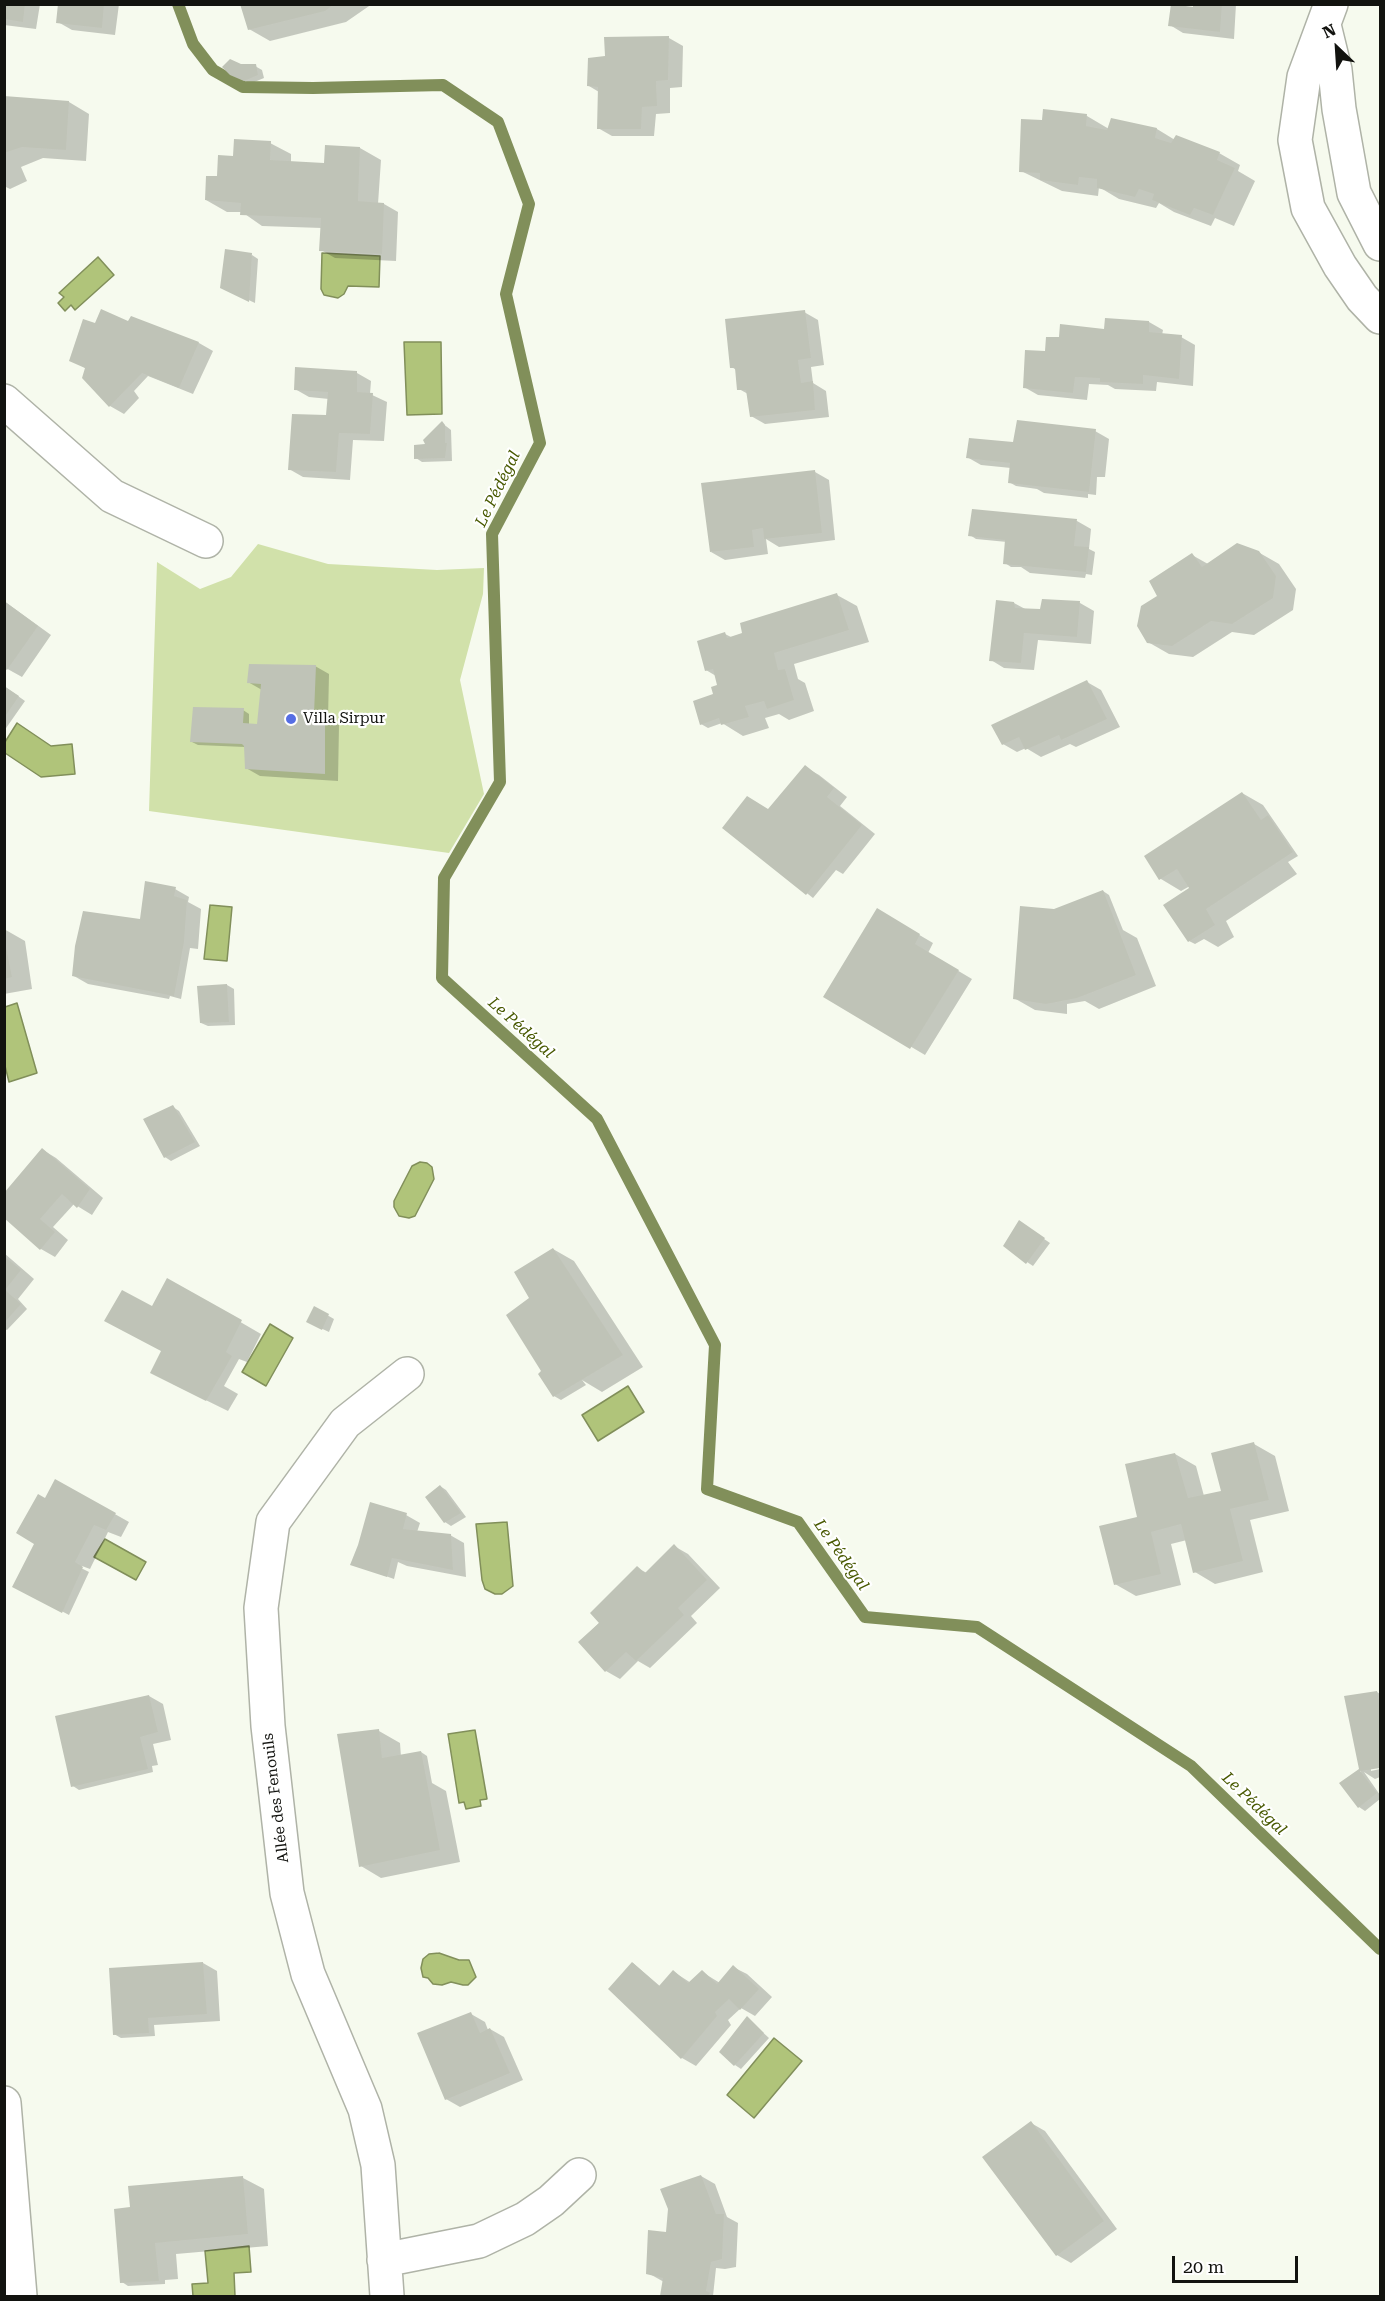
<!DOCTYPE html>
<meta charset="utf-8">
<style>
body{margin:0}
#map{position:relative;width:1385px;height:2301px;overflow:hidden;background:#f6faee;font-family:"Roboto Serif",serif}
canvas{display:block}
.frame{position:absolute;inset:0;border:6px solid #12130f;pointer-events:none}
.north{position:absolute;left:1307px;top:18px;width:60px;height:60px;-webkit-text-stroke:4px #fff;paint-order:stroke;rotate:335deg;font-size:16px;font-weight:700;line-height:24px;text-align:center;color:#12130f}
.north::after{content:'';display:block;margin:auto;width:21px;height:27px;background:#12130f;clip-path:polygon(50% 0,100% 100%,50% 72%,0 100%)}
.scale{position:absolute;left:1172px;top:2256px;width:126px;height:27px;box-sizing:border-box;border:3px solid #12130f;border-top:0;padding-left:8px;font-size:18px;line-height:21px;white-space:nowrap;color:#12130f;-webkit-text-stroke:4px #fff;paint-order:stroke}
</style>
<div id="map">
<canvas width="1385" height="2301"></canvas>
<div class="frame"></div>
<div class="north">N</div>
<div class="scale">20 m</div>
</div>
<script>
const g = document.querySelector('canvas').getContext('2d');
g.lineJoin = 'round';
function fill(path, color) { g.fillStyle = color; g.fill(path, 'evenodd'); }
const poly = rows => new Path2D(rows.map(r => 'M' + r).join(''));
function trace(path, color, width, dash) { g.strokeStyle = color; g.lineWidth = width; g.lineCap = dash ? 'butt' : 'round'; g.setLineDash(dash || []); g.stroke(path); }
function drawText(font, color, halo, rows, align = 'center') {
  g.font = font + ' "Roboto Serif",serif'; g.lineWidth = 4.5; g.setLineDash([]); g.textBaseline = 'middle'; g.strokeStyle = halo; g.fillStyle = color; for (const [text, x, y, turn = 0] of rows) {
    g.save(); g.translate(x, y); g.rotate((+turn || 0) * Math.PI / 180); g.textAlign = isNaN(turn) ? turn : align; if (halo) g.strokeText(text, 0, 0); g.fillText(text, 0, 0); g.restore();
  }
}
fill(poly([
 [258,544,328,564,437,570,484,568,483,594,460,680,484,794,449,853,149,811,157,562,200,589,231,577]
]), '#d1e1aa');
const water = poly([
 [322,253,380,256,379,287,348,286,344,294,338,298,324,295,321,289,322,253],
 [98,257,114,275,75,310,71,305,65,311,58,303,64,297,59,293,98,257],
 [404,342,441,342,442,414,407,415,404,342],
 [17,723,51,746,72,744,75,774,41,777,5,753,5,742,17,723],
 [210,905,232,907,227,961,204,959,210,905],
 [17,1003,37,1073,9,1082,5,1066,5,1007,17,1003],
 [420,1162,427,1163,432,1167,434,1179,415,1216,409,1218,399,1216,394,1207,394,1201,412,1166,420,1162],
 [270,1324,293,1338,266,1386,242,1372,270,1324],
 [628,1386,644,1412,598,1441,582,1415,628,1386],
 [507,1522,513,1586,502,1594,495,1594,485,1589,482,1580,476,1524,507,1522],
 [105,1539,146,1562,136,1580,94,1557,105,1539],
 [475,1730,487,1799,480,1800,481,1806,466,1809,464,1802,459,1803,448,1734,475,1730],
 [439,1953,459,1960,469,1960,476,1977,468,1985,463,1985,451,1982,442,1985,433,1984,428,1978,423,1977,421,1968,423,1959,429,1954,439,1953],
 [774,2038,802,2061,754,2118,727,2095,774,2038],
 [249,2246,251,2272,234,2273,235,2296,193,2296,192,2284,208,2283,205,2251,249,2246]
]);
fill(water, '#b0c47a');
trace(water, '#818f5a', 1.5);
fill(poly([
 [4,4,40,4,36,29,4,25],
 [60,4,119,4,115,35,72,30,58,22],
 [242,4,372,4,346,22,270,41,249,29],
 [1195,4,1236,4,1234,39,1183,33,1170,25,1194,9],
 [669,38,683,46,682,87,670,88,670,113,656,114,654,136,612,136,598,128,599,92,589,86,606,58],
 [241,66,255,66,262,70,264,78,252,83,243,81,236,77],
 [4,97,69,102,89,114,86,161,43,158,21,167,27,181,10,189,4,186],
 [1087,116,1109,129,1157,129,1175,140,1219,153,1240,165,1238,171,1255,181,1234,226,1215,218,1211,226,1174,212,1159,203,1156,208,1119,199,1099,187,1098,196,1062,191,1021,171,1043,121],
 [270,143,291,154,291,163,325,165,326,147,360,148,381,160,378,204,384,204,398,212,396,261,335,258,321,250,322,228,262,226,242,212,227,212,206,200,218,178,234,157],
 [252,255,258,259,255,303,227,290],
 [804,312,818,320,824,365,811,367,813,383,826,391,829,417,765,424,751,416,748,394,739,389,736,370,732,367],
 [131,318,199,343,213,351,193,394,148,376,134,391,139,398,124,414,110,406,83,378,87,369,71,360,95,325,128,323],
 [1149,322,1163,330,1162,335,1181,337,1195,345,1193,386,1157,382,1156,391,1115,389,1108,385,1089,384,1087,400,1038,395,1024,387,1046,353,1059,339],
 [357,373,371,381,370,394,387,402,384,441,353,440,350,480,303,477,289,469,328,416,329,399,309,397,295,389],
 [442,423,451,430,452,461,422,462,416,458,428,445],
 [1095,431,1109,439,1105,477,1097,477,1096,495,1088,494,1088,498,1044,493,1037,489,1016,486,1009,482,1011,468,981,465,967,457,1015,444],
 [815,472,829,480,835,540,779,547,766,539,768,554,725,560,711,552],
 [973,510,1077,521,1091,529,1089,549,1095,552,1092,575,1086,574,1085,578,1030,573,1021,567,1011,567,1005,563,1007,542,976,539,970,535],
 [1258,552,1279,564,1296,589,1293,610,1254,635,1232,632,1193,657,1169,654,1148,642,1159,596,1192,555,1208,564],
 [837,595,857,606,869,642,794,664,798,679,805,683,814,711,789,720,779,714,765,718,769,728,743,736,722,723,708,728,701,724,719,686,716,676,706,670,725,634,733,638],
 [1043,600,1080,603,1094,611,1091,644,1038,640,1034,670,1004,668,991,660,1014,603,1027,610,1040,611],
 [4,601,51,635,22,677,4,667],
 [315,666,329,674,328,719,339,725,338,781,260,776,246,768,245,747,198,745,192,742,243,710,249,714,249,725,258,727,262,690,248,682],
 [1087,682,1101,690,1120,727,1076,747,1070,744,1041,757,1026,748,1017,752,1003,744],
 [4,686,25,701,4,731],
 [805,767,819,775,847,797,840,806,875,834,843,874,836,870,813,898,724,827,769,811],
 [1242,793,1263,805,1298,856,1288,862,1297,874,1226,921,1234,937,1218,947,1204,939,1195,944,1189,941,1191,888,1190,886,1181,891,1161,879,1146,857],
 [175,889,189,897,188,902,201,909,198,949,190,948,181,999,170,996,169,999,88,984,74,976,142,921],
 [1103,891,1109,895,1123,930,1137,938,1156,986,1099,1009,1085,1001,1067,1004,1067,1014,1035,1010,1014,998,1054,910],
 [877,910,933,943,928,953,972,979,925,1055,825,996],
 [4,929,25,941,32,989,4,994],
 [227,985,234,989,235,1025,208,1026,201,1023,199,988],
 [173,1107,179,1111,200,1146,171,1161,165,1157],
 [43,1150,56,1158,103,1198,92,1215,74,1204,53,1227,68,1240,55,1257,41,1249,4,1216],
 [1025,1226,1050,1243,1033,1266,1027,1262],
 [553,1249,574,1261,643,1367,602,1392,582,1380,586,1385,561,1400,554,1396,544,1371,531,1298],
 [4,1253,34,1279,18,1299,27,1309,7,1330,4,1329],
 [168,1280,261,1334,247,1362,239,1359,224,1386,238,1394,228,1411,173,1384,153,1308],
 [315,1308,334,1319,329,1332,314,1325],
 [1254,1444,1275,1456,1289,1511,1250,1520,1263,1572,1215,1584,1195,1572,1187,1540,1171,1544,1181,1585,1136,1596,1115,1584,1139,1518,1175,1454,1196,1466,1204,1496,1223,1492],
 [56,1481,129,1522,121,1537,108,1532,90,1569,82,1566,81,1568,89,1572,69,1615,52,1606,36,1543,46,1500],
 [440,1486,446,1490,466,1517,451,1526,445,1522],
 [406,1515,420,1523,417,1532,450,1535,464,1543,466,1577,407,1566,398,1562,394,1579,352,1564],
 [674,1546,688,1554,720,1588,691,1616,697,1623,650,1668,638,1661,620,1679,606,1671,580,1642,600,1622,637,1568,647,1573],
 [1377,1692,1380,1694,1380,1766,1371,1768,1371,1771,1380,1769,1380,1777,1375,1779,1364,1772,1380,1795,1380,1799,1365,1811,1359,1807,1359,1770,1361,1772,1346,1697],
 [149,1696,163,1704,171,1740,153,1744,158,1765,152,1766,153,1772,79,1790,73,1786],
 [379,1731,400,1743,401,1757,421,1752,427,1756,432,1783,446,1791,460,1862,381,1878,361,1866],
 [203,1963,217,1971,220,2021,154,2025,155,2036,121,2038,114,2034],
 [633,1963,661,1987,674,1972,691,1983,702,1972,720,1983,733,1967,747,1974,772,1997,755,2016,741,2008,728,2020,731,2025,696,2066,682,2058,635,2013],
 [471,2014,485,2022,488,2030,490,2029,504,2037,523,2080,460,2107,446,2099],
 [747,2018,769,2038,741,2069,735,2065],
 [1031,2123,1045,2131,1117,2229,1071,2263,1057,2255],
 [701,2176,715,2184,727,2217,738,2223,736,2267,725,2269,716,2268,713,2296,661,2296,664,2282,648,2273,666,2233],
 [243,2178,264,2189,268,2246,176,2254,178,2279,165,2280,165,2284,128,2286,122,2282,131,2208]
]), '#0003');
trace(poly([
 [178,4,193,44,213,70,243,87,313,88,443,85,498,122,529,204,506,294,540,443,492,534,500,782,444,878,442,978,597,1119,715,1345,707,1489,798,1522,865,1617,977,1627,1191,1766,1380,1949]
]), '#818f5a', 12);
fill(poly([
 [4,4,25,4,23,22,4,19],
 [58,4,104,4,102,28,56,23],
 [240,4,334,4,325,11,248,30],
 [1171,4,1193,7,1193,4,1222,4,1220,32,1168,26],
 [669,36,668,80,656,81,657,106,642,107,641,129,597,129,598,87,587,86,588,58,605,56,604,37],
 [230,59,241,64,256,64,258,75,244,81,230,75,222,67],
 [4,96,69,101,66,150,22,147,4,153],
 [1043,109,1087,114,1086,126,1107,130,1111,118,1157,128,1155,138,1171,143,1176,135,1220,152,1217,160,1235,168,1213,215,1194,208,1190,215,1152,200,1154,194,1139,189,1135,197,1097,188,1097,179,1079,177,1078,185,1040,180,1040,173,1019,172,1021,119,1042,120],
 [234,139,271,141,270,160,324,163,325,145,360,147,358,201,384,203,382,254,319,251,321,218,240,215,241,203,205,200,206,176,217,176,218,155,233,156],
 [225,249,252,253,249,302,220,288],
 [101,309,128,321,131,316,199,342,179,388,142,373,109,407,82,378,85,368,69,361,83,319,95,323],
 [805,310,811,358,798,360,801,383,813,381,815,410,750,417,746,390,737,390,735,368,730,368,725,319],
 [1105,318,1149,321,1149,332,1182,335,1179,379,1143,375,1143,384,1100,382,1100,378,1075,377,1073,393,1023,388,1025,350,1045,351,1046,337,1059,337,1060,324,1104,329],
 [295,367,357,371,357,392,373,393,370,434,339,433,336,472,288,470,292,414,326,415,328,392,294,390],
 [1017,420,1096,429,1089,492,1008,483,1010,463,966,458,969,438,1013,442],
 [442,421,445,425,445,443,447,443,445,458,414,459,414,445,425,444,423,440],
 [815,470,822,533,764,539,763,528,752,530,754,547,710,552,701,483],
 [972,509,1077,519,1074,546,1089,547,1086,572,1003,564,1005,540,968,536],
 [1237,543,1259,551,1276,576,1273,598,1232,624,1211,621,1172,646,1147,643,1137,626,1141,606,1157,596,1149,581,1192,553,1202,567],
 [837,593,849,630,774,653,778,670,785,669,794,700,767,709,764,701,745,706,749,717,721,725,719,718,700,725,693,701,713,694,711,687,717,685,713,669,705,671,697,641,725,632,727,638,742,633,740,623],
 [1042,599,1080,601,1077,637,1024,633,1021,663,989,661,996,600,1014,602,1015,608,1040,609],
 [4,601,38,626,7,670,4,668],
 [249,664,316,665,314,714,325,716,325,774,245,769,244,746,242,744,190,742,193,707,244,708,243,723,257,724,261,684,247,683],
 [1087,680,1107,719,1061,740,1059,735,1025,750,1019,737,1002,745,991,725],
 [4,686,19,696,4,718],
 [805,765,834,788,827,797,862,825,806,895,722,828,747,796,768,809],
 [1242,792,1261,820,1268,815,1293,852,1206,909,1215,925,1188,942,1163,905,1189,888,1177,869,1159,880,1144,856],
 [145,881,176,887,174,896,187,900,184,942,174,996,72,976,75,946,83,911,140,919],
 [1103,890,1136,975,1077,998,1046,1004,1013,999,1020,906,1054,909],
 [877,908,920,934,915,944,959,970,910,1049,823,997],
 [4,937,12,977,4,979],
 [227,984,229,1022,200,1023,197,986],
 [173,1105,195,1142,164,1158,143,1119],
 [42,1148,90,1189,77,1208,62,1194,40,1219,55,1232,40,1250,4,1218,4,1193],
 [1019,1220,1045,1238,1026,1264,1003,1246],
 [553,1248,623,1355,553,1397,538,1374,541,1371,506,1315,529,1298,514,1272],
 [4,1256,21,1270,5,1290,21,1304,4,1323],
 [167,1278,242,1320,226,1352,232,1356,206,1401,150,1373,161,1351,104,1321,122,1290,152,1306],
 [314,1306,329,1314,322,1330,306,1322],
 [1254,1442,1269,1500,1230,1509,1243,1561,1193,1573,1181,1524,1151,1532,1161,1574,1114,1585,1099,1526,1137,1517,1125,1464,1175,1453,1188,1498,1221,1491,1211,1453],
 [55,1479,116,1513,106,1530,94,1525,75,1562,83,1567,62,1613,12,1587,34,1544,16,1533,38,1494,45,1498],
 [440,1485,461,1513,444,1523,425,1497],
 [370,1502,407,1513,403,1529,451,1534,453,1570,392,1558,387,1577,350,1565,358,1545],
 [674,1544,707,1580,678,1608,684,1615,636,1661,626,1652,605,1672,578,1642,599,1623,590,1613,637,1566,645,1573],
 [1377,1691,1380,1706,1380,1768,1360,1771,1377,1793,1358,1808,1339,1783,1359,1769,1344,1696],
 [149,1695,158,1732,140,1737,148,1769,71,1787,55,1716],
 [379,1729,382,1758,421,1751,440,1850,359,1867,337,1734],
 [203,1962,207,2014,148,2018,149,2033,113,2035,109,1968],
 [632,1962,659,1986,673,1970,688,1983,702,1970,717,1984,733,1965,759,1989,740,2010,729,1999,715,2012,717,2016,681,2059,608,1989],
 [471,2012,480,2033,490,2028,510,2073,445,2100,417,2033],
 [747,2016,764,2033,734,2066,719,2052],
 [1031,2121,1104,2221,1056,2256,982,2157],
 [701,2175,716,2214,724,2214,722,2259,711,2262,706,2291,710,2293,708,2296,660,2296,663,2278,646,2274,648,2230,666,2232,668,2209,660,2189],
 [243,2176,248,2234,155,2243,159,2281,120,2283,114,2209,130,2207,128,2186]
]), '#bfc3b7');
const minor = poly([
 [1331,4,1304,77,1295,140,1308,208,1340,266,1362,298,1380,317],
 [1324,25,1335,70,1339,109,1354,193,1380,244],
 [4,401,112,496,206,541],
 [4,2103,20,2296],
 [384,2260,479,2241,525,2219,551,2201,579,2175],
 [387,2296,378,2165,365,2109,308,1974,287,1893,268,1726,261,1608,273,1522,345,1423,407,1374]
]);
trace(minor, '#afb3a7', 36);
trace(minor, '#fff', 33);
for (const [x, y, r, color] of [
 [291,719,6,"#566ee4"]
]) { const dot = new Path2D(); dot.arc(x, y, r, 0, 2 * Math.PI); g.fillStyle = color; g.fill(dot); trace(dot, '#fff', 2); }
drawText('15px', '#12130f', '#fff', [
 ["Villa Sirpur",303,719]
], 'left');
drawText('15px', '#12130f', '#fff', [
 ["Allée des Fenouils",276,1798,-97]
]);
drawText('italic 16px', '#485900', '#fff', [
 ["Le Pédégal",498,489,-64],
 ["Le Pédégal",521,1028,42],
 ["Le Pédégal",841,1555,55],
 ["Le Pédégal",1254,1804,44]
]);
</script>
